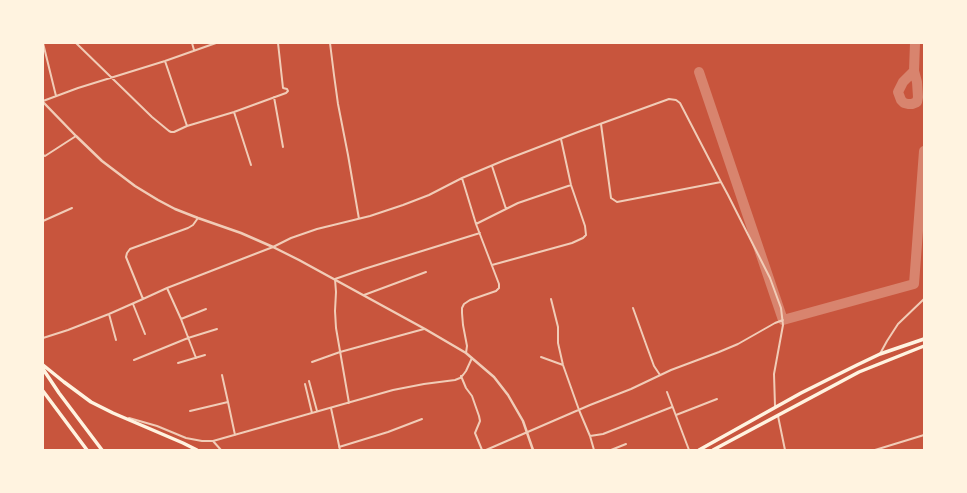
<!DOCTYPE html>
<style>
body{margin:0}
#map{position:relative;width:967px;height:493px;overflow:hidden;background:#c8553d;font-family:"Golos Text",sans-serif}
canvas{display:block}
.frame{position:absolute;inset:0;border:44px solid #fff3e0;pointer-events:none}
</style>
<div id="map">
<canvas width="967" height="493"></canvas>
<div class="frame"></div>
</div>
<script>
const g = document.querySelector('canvas').getContext('2d');
g.lineJoin = 'round';
const poly = rows => new Path2D(rows.map(r => 'M' + r).join(''));
function trace(path, color, width, dash) { g.strokeStyle = color; g.lineWidth = width; g.lineCap = dash ? 'butt' : 'round'; g.setLineDash(dash || []); g.stroke(path); }
trace(poly([
 [914,71,903,82,898,92,901,100,904,103,908,104,912,104,917,102,918,97,917,82,914,71,915,43],
 [699,72,783,320,914,284,924,151]
]), '#d8846e', 10);
trace(poly([
 [43,43,56,96],
 [76,43,152,117,169,131,171,132,174,132,187,126],
 [192,43,194,50],
 [330,43,334,75,338,104,348,155,359,219],
 [165,61,187,126,234,112,286,93,288,91,287,89,283,88,278,43],
 [274,97,283,147],
 [43,101,78,88,165,61,216,43],
 [234,112,251,165],
 [601,124,611,198,617,202,721,182,728,195,770,278,781,308,783,325,774,374,775,406],
 [43,155,45,156,76,136],
 [492,166,506,209],
 [462,178,476,224,499,284,499,288,496,291,470,300,464,304,462,308,462,313,463,325,467,346,466,353],
 [43,221,72,208],
 [476,224,518,203,571,185],
 [492,265,572,243,583,238,586,235,585,226,571,185,561,139],
 [167,288,181,319,196,358],
 [364,295,426,272],
 [143,299,126,257,127,253,130,249,188,228,193,225,198,218],
 [551,299,558,327,558,343,563,365,579,410,590,436,594,450],
 [133,304,145,334],
 [633,308,647,347,654,366,660,375],
 [109,314,116,340],
 [181,319,206,309],
 [43,338,68,330,109,314,143,299,167,288,273,247,291,238,317,229,370,216,403,205,429,195,462,178,505,160,578,132,669,99,676,100,680,103,721,182],
 [881,352,887,341,898,324,924,299],
 [541,357,563,365],
 [134,360,188,338,217,329],
 [312,362,340,352,424,329],
 [178,363,205,355],
 [222,375,228,402],
 [461,376,466,388,472,396,479,416,480,421,475,433,482,450],
 [309,381,317,411],
 [305,384,312,413],
 [667,392,689,450],
 [349,403,336,328,335,311,336,292,335,279,364,269,480,233],
 [331,408,340,450],
 [190,411,228,402,235,435],
 [676,415,717,399],
 [778,416,785,450],
 [129,418,157,426,186,438,202,441,213,441,393,390,424,384,455,380,460,378,463,375,466,371,472,358],
 [590,436,603,434,672,407],
 [213,441,221,450],
 [339,447,388,432,422,419],
 [486,450,590,405,631,389,671,370,719,352,738,344,775,323,783,320],
 [611,450,626,444],
 [875,450,924,435]
]), '#f1ccb7', 2);
trace(poly([
 [43,102,76,136,102,161,135,186,158,200,175,209,198,218,241,233,273,247,299,260,425,329,466,353,494,377,508,395,523,421,533,450]
]), '#f1ccb7', 2.5);
trace(poly([
 [699,450,801,393,857,365,880,354,924,339],
 [713,450,859,372,924,346]
]), '#fff3e0', 3.5);
trace(poly([
 [43,365,64,382,91,402,113,413,183,443,197,450],
 [43,369,59,393,102,450],
 [43,391,87,450]
]), '#fff3e0', 3.5);
</script>
